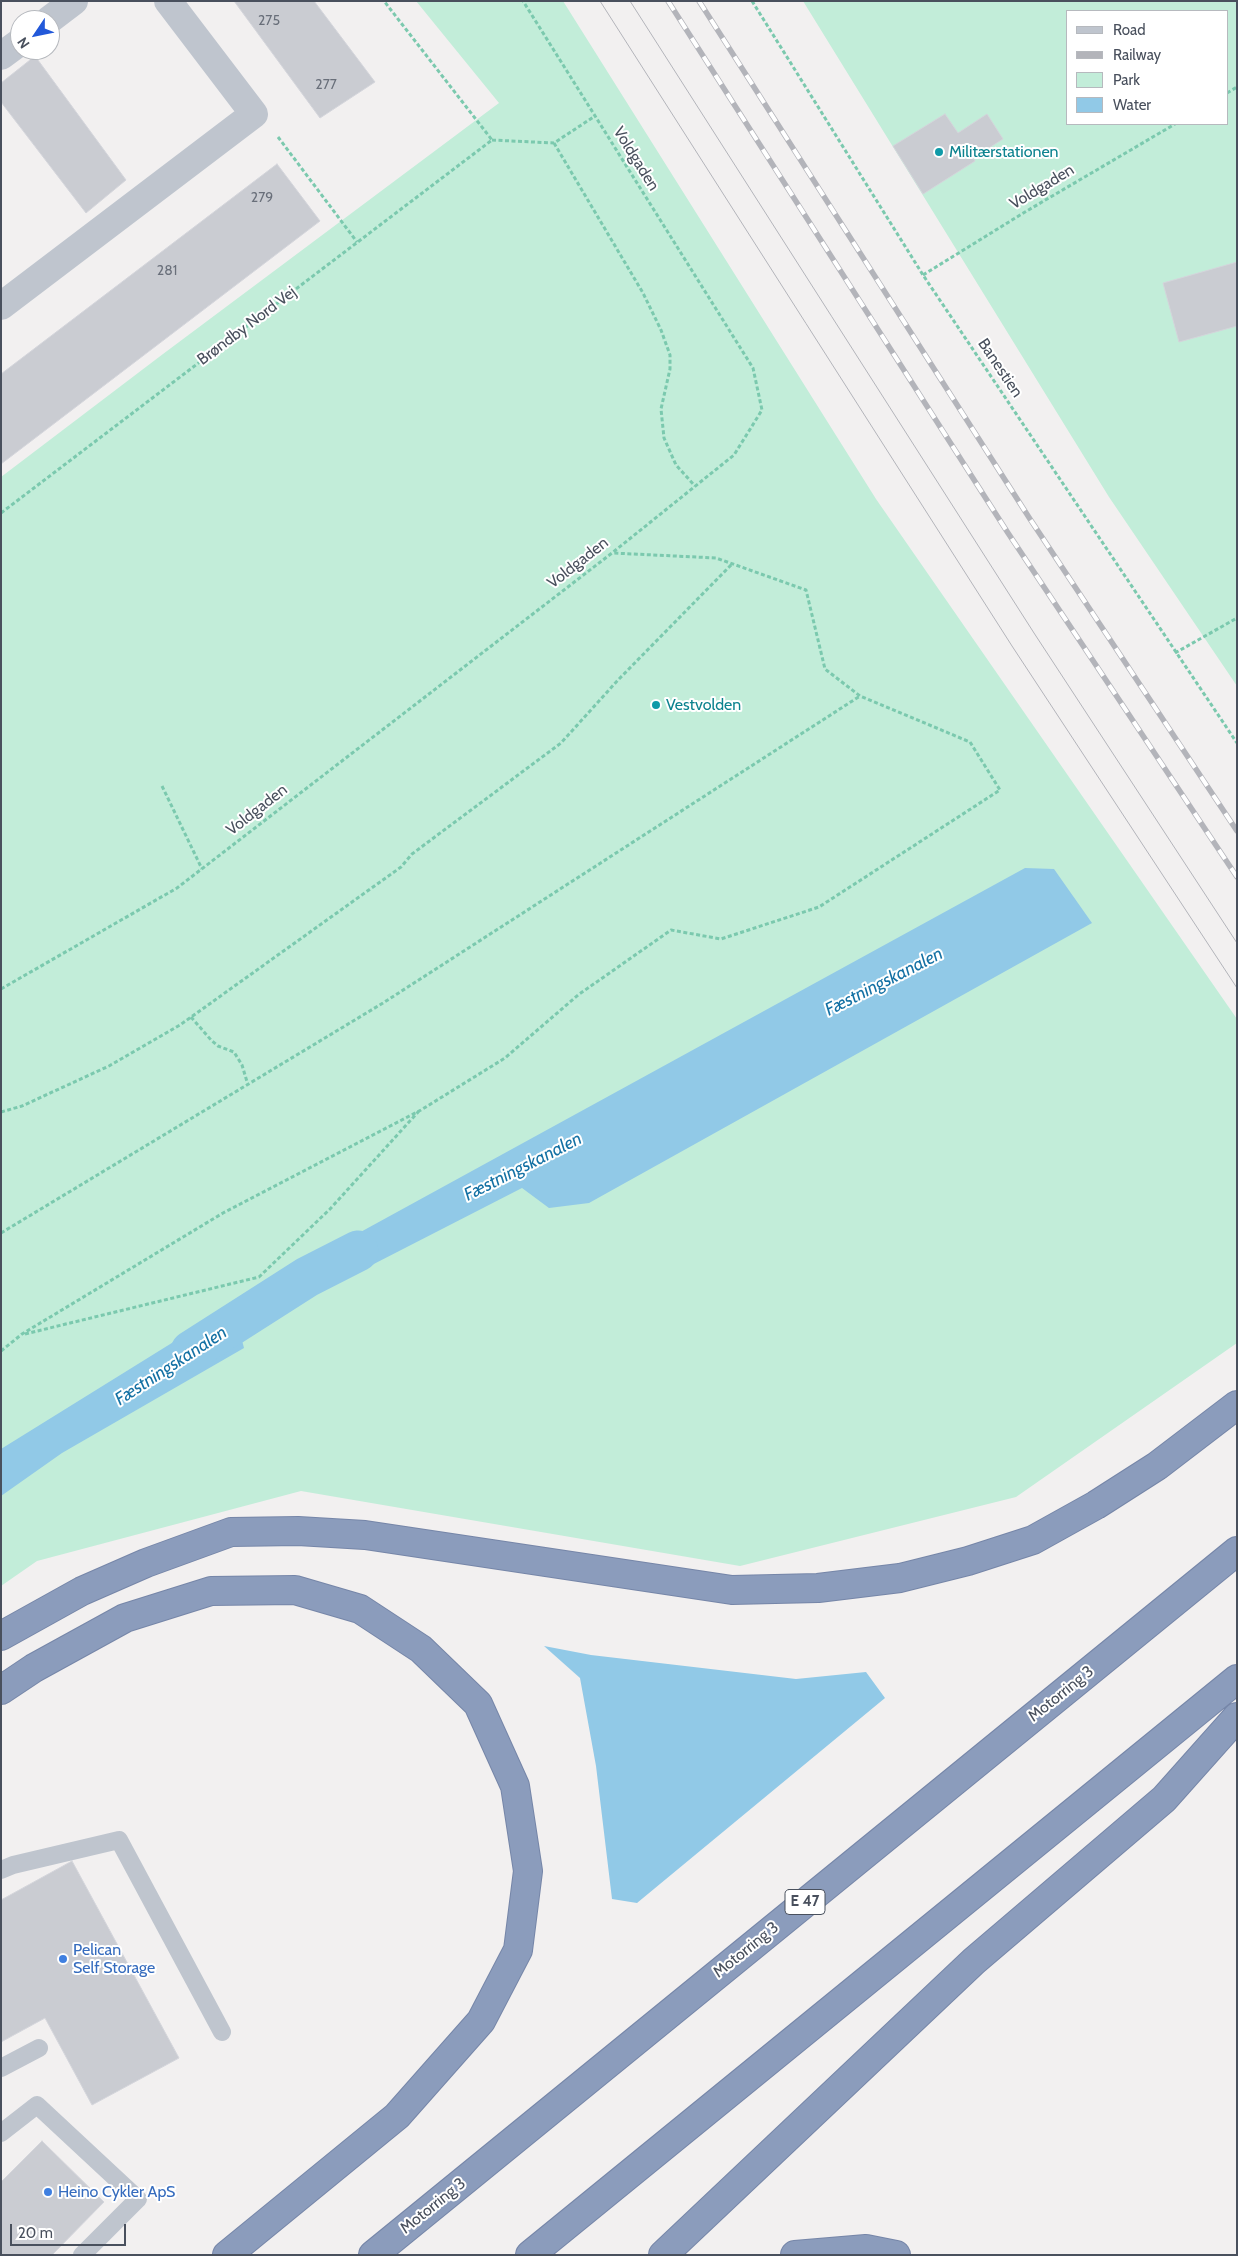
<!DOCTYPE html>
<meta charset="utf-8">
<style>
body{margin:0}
#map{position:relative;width:1238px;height:2256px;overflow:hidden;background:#f2f0f0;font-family:Cabin,sans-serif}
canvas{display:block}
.frame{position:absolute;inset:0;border:2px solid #49505d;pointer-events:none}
.legend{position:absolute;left:1066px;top:10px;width:162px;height:115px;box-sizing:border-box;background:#fff;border:1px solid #b6b9be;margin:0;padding:6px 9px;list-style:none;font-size:15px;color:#49505d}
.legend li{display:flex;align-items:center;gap:10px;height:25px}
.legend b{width:25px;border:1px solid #b6b9be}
.north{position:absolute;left:10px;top:10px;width:50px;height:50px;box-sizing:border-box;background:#fff;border:1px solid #b6b9be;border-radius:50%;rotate:236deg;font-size:14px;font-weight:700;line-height:20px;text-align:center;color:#49505d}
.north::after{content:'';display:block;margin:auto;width:18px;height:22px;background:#2359d9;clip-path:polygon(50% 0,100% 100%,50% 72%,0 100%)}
.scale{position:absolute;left:10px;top:2224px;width:116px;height:22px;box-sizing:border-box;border:2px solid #49505d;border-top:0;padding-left:6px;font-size:15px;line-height:18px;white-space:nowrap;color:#49505d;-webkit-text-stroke:4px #fff;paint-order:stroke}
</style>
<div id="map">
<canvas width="1238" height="2256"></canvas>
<div class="frame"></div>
<ul class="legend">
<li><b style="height:6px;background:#bfc5ce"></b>Road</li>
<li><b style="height:6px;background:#b3b4ba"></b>Railway</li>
<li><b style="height:14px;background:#c2edd9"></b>Park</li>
<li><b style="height:14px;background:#91c9e7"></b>Water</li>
</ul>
<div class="north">N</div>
<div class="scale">20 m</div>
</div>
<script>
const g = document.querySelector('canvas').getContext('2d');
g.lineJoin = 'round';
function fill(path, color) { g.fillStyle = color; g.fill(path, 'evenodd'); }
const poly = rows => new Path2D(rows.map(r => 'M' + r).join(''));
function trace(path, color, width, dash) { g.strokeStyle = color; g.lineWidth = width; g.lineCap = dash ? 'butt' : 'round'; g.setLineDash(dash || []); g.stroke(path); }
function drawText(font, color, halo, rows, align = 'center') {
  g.font = font + ' Cabin,sans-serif'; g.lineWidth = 4; g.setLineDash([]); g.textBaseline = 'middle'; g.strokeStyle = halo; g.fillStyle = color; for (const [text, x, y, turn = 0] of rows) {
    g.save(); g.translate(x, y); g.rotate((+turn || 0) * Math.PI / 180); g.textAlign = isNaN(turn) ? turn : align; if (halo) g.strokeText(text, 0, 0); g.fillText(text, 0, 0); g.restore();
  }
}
fill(poly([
 [416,1,563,1,876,499,1237,1019,1237,1343,1016,1497,740,1566,301,1491,37,1561,1,1586,1,477,163,354,499,103],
 [803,1,1237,1,1237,686,1109,497],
 [1067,11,1227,11,1227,124,1067,124]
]), '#c2edd9');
fill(poly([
 [1025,868,1054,869,1092,923,589,1203,549,1208,522,1188,327,1288,315,1286,307,1277,304,1263],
 [225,1310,237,1321,244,1348,62,1453,1,1496,1,1449],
 [544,1646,591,1655,796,1679,866,1672,885,1698,637,1903,612,1899,596,1766,580,1678]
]), '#91c9e7');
trace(poly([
 [191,1351,307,1277,358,1251]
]), '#91c9e7', 41);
const building = poly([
 [234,1,314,1,375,82,320,118,234,1],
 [35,56,126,180,86,213,1,102,1,83,35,56],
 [945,114,958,133,987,114,1003,139,973,158,975,161,923,194,893,146,945,114],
 [277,164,320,221,1,464,1,374,277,164],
 [1237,262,1237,326,1179,342,1163,283,1237,262],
 [72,1861,179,2058,92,2105,45,2018,1,2042,1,1900,72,1861],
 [42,2141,104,2202,52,2255,1,2255,1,2182,42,2141]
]);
fill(building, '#caccd2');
trace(building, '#d4d5db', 1);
const highway = poly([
 [1,1636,82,1591,146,1563,231,1532,298,1531,365,1535,732,1590,818,1588,900,1578,968,1561,1033,1540,1096,1505,1157,1466,1237,1405],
 [1,1690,34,1668,125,1618,211,1591,295,1590,360,1609,421,1649,478,1704,515,1786,528,1871,518,1950,481,2021,397,2116,227,2255],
 [373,2255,1237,1551],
 [530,2255,1237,1679],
 [663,2255,974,1961,1164,1799,1237,1717],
 [795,2255,866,2249,896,2255]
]);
trace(highway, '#7686a8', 30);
trace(poly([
 [752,1,923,275,1237,743],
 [1227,93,1237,87],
 [278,137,357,242],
 [492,140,554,143,595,116],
 [554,143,643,293,661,330,670,355,670,369,661,409,664,438,676,465,695,486],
 [923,275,1025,212,1175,124],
 [1,513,492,140,384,1],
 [1175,653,1237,618],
 [162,786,202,869],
 [1,989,177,888,612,553,734,455,762,410,753,368,523,1],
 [191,1017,211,1040,218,1046,234,1052,242,1065,248,1085],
 [1,1112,22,1106,109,1066,180,1025,401,867,412,854,561,743,618,680,732,564],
 [1,1233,383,1003,860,696],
 [25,1334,259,1277,330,1209,419,1111],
 [1,1351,22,1334,223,1213,421,1110,505,1058,578,995,671,930,721,939,819,907,1000,790,970,742,860,696,825,669,806,590,716,558,612,553]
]), '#7bc9ae', 3, [4, 2.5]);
trace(poly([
 [1,1870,13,1865,119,1840,222,2032],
 [1,2068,39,2048],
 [1,2133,37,2105,138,2199,82,2255]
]), '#bfc5ce', 18);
trace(poly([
 [49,20,74,1],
 [1,56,20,42],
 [1,306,254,114,168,1]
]), '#bfc5ce', 28);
trace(highway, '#8b9cbc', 28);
trace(poly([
 [600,1,1012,646,1237,988],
 [630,1,1034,633,1237,943]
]), '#b3b4ba', 1);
const rail = poly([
 [668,1,1008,533,1237,877],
 [699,1,1030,519,1237,831]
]);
trace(rail, '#b3b4ba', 5.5);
trace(rail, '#fff', 4, [11]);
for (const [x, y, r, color] of [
 [939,152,5,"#0f9aa8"],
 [656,705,5,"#0f9aa8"],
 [63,1959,5,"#3f7fe0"],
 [48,2192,5,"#3f7fe0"]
]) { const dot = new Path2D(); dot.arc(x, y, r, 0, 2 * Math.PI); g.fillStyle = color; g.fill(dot); trace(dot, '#fff', 2); }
drawText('14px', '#696f7a', null, [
 ["275",269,21],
 ["277",326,85],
 ["279",262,198],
 ["281",167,271]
]);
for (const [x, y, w] of [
 [805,1902,40]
]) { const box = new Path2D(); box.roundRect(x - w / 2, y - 12.5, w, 25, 4); g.fillStyle = '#fff'; g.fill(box); trace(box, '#49505d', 1); }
drawText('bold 15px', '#49505d', null, [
 ["E 47",805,1902]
]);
drawText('16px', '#0d838f', '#fff', [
 ["Militærstationen",949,152],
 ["Vestvolden",666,705]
], 'left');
drawText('16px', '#49505d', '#fff', [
 ["Voldgaden",636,159,58],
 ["Voldgaden",1042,187,-31],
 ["Brøndby Nord Vej",247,326,-37],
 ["Banestien",1000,368,56],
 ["Voldgaden",578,563,-38],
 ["Voldgaden",257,810,-38],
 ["Motorring 3",1061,1694,-39],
 ["Motorring 3",746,1950,-39],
 ["Motorring 3",433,2206,-39]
]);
drawText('16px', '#366cbe', '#fff', [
 ["Pelican",73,1950],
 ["Self Storage",73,1968],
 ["Heino Cykler ApS",58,2192]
], 'left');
drawText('italic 18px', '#1471a4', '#fff', [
 ["Fæstningskanalen",884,982,-27],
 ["Fæstningskanalen",523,1167,-27],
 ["Fæstningskanalen",171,1366,-33]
]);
</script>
